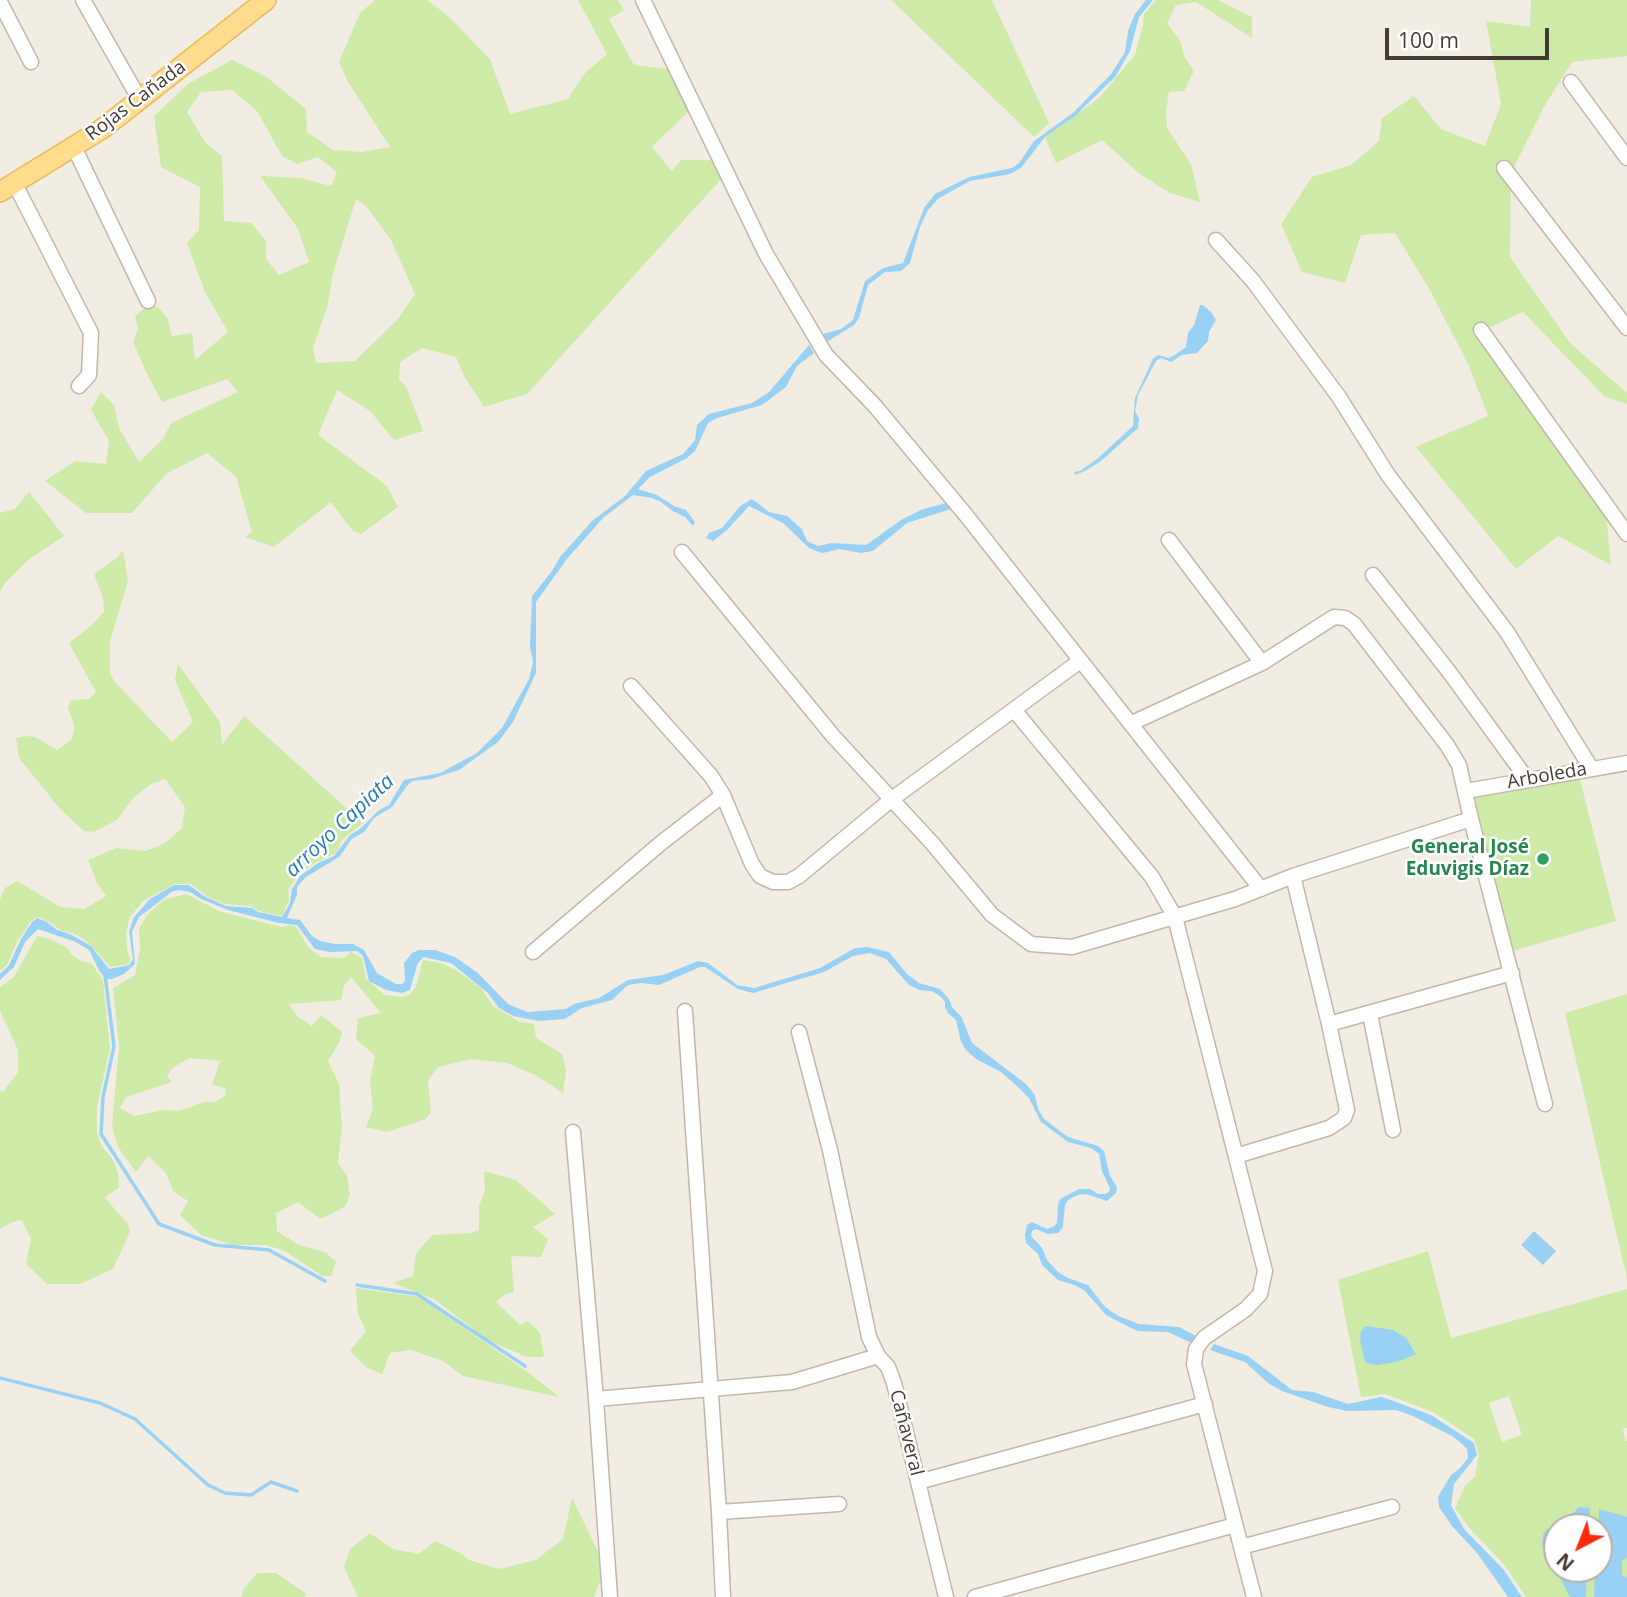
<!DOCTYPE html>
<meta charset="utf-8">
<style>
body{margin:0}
#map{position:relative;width:1627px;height:1597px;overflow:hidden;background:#f2ede2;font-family:"Open Sans",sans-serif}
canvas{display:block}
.north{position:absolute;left:1543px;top:1513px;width:70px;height:70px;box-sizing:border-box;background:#fff;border:2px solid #b4b1ad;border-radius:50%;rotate:222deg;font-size:19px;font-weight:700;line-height:28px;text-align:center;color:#443c32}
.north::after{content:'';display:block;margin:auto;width:24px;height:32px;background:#ff2a0c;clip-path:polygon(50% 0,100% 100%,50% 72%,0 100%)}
.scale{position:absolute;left:1385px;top:28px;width:164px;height:32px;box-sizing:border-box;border:4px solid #443c32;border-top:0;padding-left:9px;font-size:21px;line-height:24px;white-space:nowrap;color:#443c32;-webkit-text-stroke:5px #fff;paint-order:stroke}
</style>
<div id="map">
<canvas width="1627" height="1597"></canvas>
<div class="north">N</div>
<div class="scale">100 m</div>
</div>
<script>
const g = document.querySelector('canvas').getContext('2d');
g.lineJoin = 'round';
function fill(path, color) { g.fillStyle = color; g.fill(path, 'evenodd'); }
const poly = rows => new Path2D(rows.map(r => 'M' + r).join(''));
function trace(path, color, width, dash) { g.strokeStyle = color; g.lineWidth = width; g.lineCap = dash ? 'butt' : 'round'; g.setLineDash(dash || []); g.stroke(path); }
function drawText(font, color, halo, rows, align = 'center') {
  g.font = font + ' "Open Sans",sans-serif'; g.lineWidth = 5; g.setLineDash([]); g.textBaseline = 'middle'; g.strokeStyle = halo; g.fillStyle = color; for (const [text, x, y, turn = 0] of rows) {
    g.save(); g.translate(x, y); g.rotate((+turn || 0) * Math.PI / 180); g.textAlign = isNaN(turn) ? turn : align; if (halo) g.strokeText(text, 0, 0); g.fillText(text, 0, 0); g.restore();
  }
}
fill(poly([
 [375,0,427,0,447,15,490,59,510,114,568,99,584,74,607,54,578,0,618,0,624,10,609,19,634,65,669,69,688,112,652,147,672,171,681,160,712,160,723,177,527,394,484,407,464,376,456,357,422,348,400,362,399,380,406,386,423,431,394,440,370,411,337,390,318,435,387,486,398,507,361,534,352,530,331,502,274,547,245,537,252,532,236,477,207,453,167,473,132,513,86,513,45,481,75,461,106,464,109,441,91,410,101,392,114,405,119,428,139,462,163,439,171,423,238,392,227,379,162,402,146,372,133,342,138,329,135,316,145,308,157,306,168,319,172,336,192,333,195,360,228,332,205,292,187,243,199,230,200,187,161,167,154,116,188,84,232,60,265,76,306,109,307,132,333,150,361,152,390,147,348,82,339,62,360,13],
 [232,90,257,111,282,156,297,164,318,157,337,172,331,186,301,178,260,176,298,229,309,262,279,275,266,259,266,241,251,223,224,221,222,156,205,142,187,112,201,92],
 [356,199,366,206,391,240,415,294,398,319,355,361,316,363,313,347,327,308,333,273],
 [891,0,992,0,1049,123,1034,137],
 [1156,0,1218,0,1252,17,1252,38,1196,2,1176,5,1167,23,1181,42,1184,56,1194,71,1184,91,1169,92,1166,111,1167,128,1191,164,1200,202,1170,193,1141,175,1102,140,1056,163,1045,137,1099,98,1135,55,1143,25,1144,14],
 [1531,0,1627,0,1627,56,1572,62,1544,107,1511,173,1510,257,1570,343,1627,393,1627,404,1604,396,1523,312,1486,329,1604,493,1611,565,1558,536,1516,569,1416,447,1488,416,1469,366,1431,292,1395,233,1361,235,1345,283,1302,272,1281,224,1312,177,1351,165,1379,141,1382,118,1414,96,1441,129,1485,146,1501,104,1486,21,1530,27],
 [29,492,64,536,28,560,5,583,0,592,0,513,15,509],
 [123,550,128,581,110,641,110,674,115,682,172,742,193,722,175,680,178,664,220,722,222,745,244,716,363,823,342,840,336,853,315,863,298,875,288,890,289,900,282,916,259,911,250,906,224,904,205,895,191,884,175,884,144,900,130,917,126,933,127,949,130,959,129,964,110,967,89,943,75,934,60,930,48,921,37,917,31,921,17,942,7,965,0,971,0,899,5,888,17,881,60,907,84,909,106,896,97,883,88,860,116,848,146,851,165,843,182,828,185,807,165,779,151,784,134,797,117,820,93,832,84,831,60,809,19,758,16,738,25,736,35,737,57,750,71,740,74,732,74,724,68,708,71,700,89,699,96,692,69,643,93,624,104,612,103,598,94,574,118,557],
 [1578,772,1616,921,1509,952,1471,797],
 [186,894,219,911,281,927,291,925,296,927,309,948,321,957,344,958,351,952,362,958,366,979,385,995,402,997,409,995,416,987,423,960,441,963,456,970,480,987,493,1006,520,1022,534,1024,536,1038,562,1054,566,1070,563,1093,535,1075,507,1063,471,1059,438,1067,428,1081,431,1112,426,1119,387,1132,366,1127,373,1108,370,1081,375,1056,356,1039,358,1018,381,1013,351,977,344,985,341,1000,289,1004,298,1017,312,1026,321,1015,342,1032,339,1043,328,1061,339,1084,342,1128,338,1163,347,1176,350,1195,345,1207,323,1218,319,1218,298,1202,276,1213,277,1231,299,1245,325,1252,336,1262,331,1276,322,1276,285,1251,266,1245,233,1245,201,1235,180,1215,188,1201,173,1191,166,1173,148,1156,136,1172,118,1147,112,1127,119,1046,113,988,135,975,140,949,139,929,147,915,165,899],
 [190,1058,220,1061,212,1085,225,1088,226,1095,215,1102,204,1102,179,1111,164,1110,134,1116,120,1108,126,1097,172,1082,167,1076,172,1068],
 [37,936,47,938,66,947,72,955,83,962,91,963,103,980,110,1048,97,1108,97,1133,101,1145,113,1160,118,1173,119,1187,105,1198,128,1224,130,1232,113,1269,80,1284,47,1284,26,1264,31,1239,22,1220,12,1222,0,1229,0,1091,3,1092,18,1072,18,1050,0,1011,0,987,14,977],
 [1627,994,1627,1279,1565,1013],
 [484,1171,516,1180,555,1214,533,1227,548,1239,541,1257,511,1256,514,1292,505,1294,496,1302,520,1325,528,1321,540,1333,544,1357,527,1357,489,1341,434,1299,393,1283,413,1276,416,1254,432,1235,471,1233,479,1230,479,1206,485,1190],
 [1428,1251,1451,1338,1627,1289,1627,1428,1623,1428,1625,1441,1627,1441,1627,1597,1526,1597,1503,1563,1471,1530,1455,1508,1465,1486,1475,1477,1479,1454,1474,1439,1433,1412,1385,1394,1361,1397,1338,1280],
 [1509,1396,1522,1435,1502,1442,1489,1403],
 [1557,1527,1599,1527,1599,1569,1557,1569],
 [356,1288,419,1297,529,1373,559,1397,463,1376,443,1361,411,1350,390,1353,382,1374,366,1367,350,1351,366,1331,358,1314],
 [572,1498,602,1560,600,1581,594,1597,358,1597,344,1567,350,1549,370,1533,393,1549,419,1554,435,1541,462,1554,469,1560,499,1569,536,1560,563,1539],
 [257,1573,276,1573,307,1594,305,1597,241,1597,243,1590]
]), '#cdeaa7');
fill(poly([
 [1146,0,1153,0,1139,17,1130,51,1115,77,1075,116,1045,137,1021,168,1010,174,970,181,939,198,928,210,920,227,910,263,901,271,885,272,868,285,859,318,854,325,828,341,823,334,841,329,853,320,865,281,883,268,903,263,924,208,935,194,969,177,1012,168,1019,163,1034,141,1073,113,1111,74,1125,52,1128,31,1135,14],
 [1200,305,1203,305,1211,312,1216,320,1209,332,1208,341,1197,353,1182,355,1171,362,1161,358,1156,361,1138,395,1135,411,1139,419,1138,428,1101,461,1085,471,1075,475,1074,472,1080,471,1097,459,1133,426,1135,398,1153,359,1158,355,1169,358,1173,356,1186,347,1188,333,1194,325],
 [809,345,814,353,797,366,786,387,762,405,717,418,708,423,695,451,687,458,650,477,638,489,657,495,674,506,686,510,695,522,693,526,685,517,673,511,661,502,652,498,633,495,603,518,567,559,536,602,536,673,513,722,498,742,459,770,431,779,412,781,407,786,392,807,374,818,364,832,352,839,339,857,306,877,297,887,297,895,287,918,300,920,312,936,320,941,335,944,353,944,360,948,364,950,377,973,396,984,402,984,405,981,404,963,412,953,419,950,435,950,455,957,478,973,508,1004,527,1012,566,1009,574,1004,599,998,628,980,663,975,698,961,708,963,737,985,754,988,820,968,855,948,867,947,889,952,907,974,919,983,940,989,949,999,952,1007,962,1018,972,1043,1026,1084,1035,1095,1038,1109,1044,1119,1068,1137,1098,1146,1104,1151,1110,1176,1117,1187,1116,1193,1107,1201,1086,1194,1078,1195,1069,1199,1065,1205,1063,1227,1058,1233,1048,1234,1036,1229,1032,1231,1031,1236,1042,1248,1047,1260,1058,1272,1068,1278,1088,1285,1105,1307,1118,1316,1139,1324,1179,1327,1200,1338,1194,1344,1168,1332,1138,1331,1129,1327,1106,1315,1085,1291,1077,1286,1058,1280,1042,1265,1038,1254,1026,1243,1025,1235,1027,1225,1032,1222,1047,1229,1053,1227,1057,1223,1058,1205,1060,1199,1079,1189,1090,1189,1098,1194,1105,1194,1109,1192,1110,1188,1102,1171,1099,1154,1091,1148,1068,1142,1041,1122,1029,1098,1018,1087,1001,1072,976,1059,966,1050,961,1042,956,1020,948,1013,945,1008,945,1002,941,997,932,991,919,990,909,985,886,959,870,953,853,956,824,972,753,993,738,989,705,967,700,967,659,985,641,983,628,985,612,1000,582,1008,565,1019,539,1021,513,1016,499,1008,488,993,451,963,423,957,417,965,410,990,402,993,386,990,369,981,363,956,357,951,330,952,315,949,297,925,279,923,228,910,201,899,190,892,180,890,173,891,139,917,132,932,135,964,124,974,112,979,107,979,100,972,89,950,76,942,38,929,25,942,14,967,0,980,0,974,9,965,21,939,32,922,37,918,47,922,57,930,70,934,91,946,109,969,129,965,133,959,129,931,134,917,150,899,174,885,189,885,204,896,226,906,252,908,258,912,282,917,290,903,292,889,300,876,318,863,334,856,350,835,360,829,379,810,389,805,404,780,440,773,477,753,502,728,529,679,533,662,530,647,532,596,552,571,560,557,592,521,625,496,646,471,683,454,695,440,697,425,709,414,752,403,769,392],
 [752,499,769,512,787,516,802,529,807,541,818,546,832,543,866,545,901,520,923,509,951,502,954,508,907,523,873,551,861,553,839,549,823,553,816,551,809,548,783,523,749,506,727,530,713,541,706,538,709,533,722,528,740,506],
 [1534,1231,1556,1251,1543,1265,1521,1245],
 [1366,1326,1393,1330,1406,1338,1416,1354,1397,1362,1377,1365,1365,1363,1360,1339,1361,1331],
 [1214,1344,1248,1356,1292,1390,1313,1392,1348,1404,1381,1397,1388,1399,1431,1415,1474,1443,1477,1455,1454,1484,1451,1505,1464,1529,1504,1570,1522,1597,1508,1597,1477,1553,1452,1526,1439,1507,1438,1497,1442,1490,1451,1475,1460,1468,1468,1458,1467,1449,1461,1443,1452,1436,1413,1416,1396,1410,1347,1411,1328,1407,1282,1391,1268,1383,1245,1362,1210,1350],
 [1579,1507,1590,1508,1589,1527,1557,1527,1557,1569,1587,1569,1586,1597,1570,1597,1560,1578,1553,1571,1542,1545,1543,1535,1546,1530,1563,1524],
 [1599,1509,1627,1517,1627,1557,1622,1561,1622,1575,1627,1578,1627,1597,1594,1597,1595,1569,1599,1569]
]), '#99d1f4');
trace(poly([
 [105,975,114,1046,103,1097,101,1134,159,1224,215,1245,269,1250,325,1281],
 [357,1285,417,1294,525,1366],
 [0,1378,100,1403,135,1419,208,1485,225,1493,251,1495,271,1482,297,1491]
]), '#99d1f4', 3.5);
const minor = poly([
 [83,0,140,100],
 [643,0,766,254,826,355,875,406,965,514,1261,889],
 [0,2,31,62],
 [1571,82,1627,158],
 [74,147,148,301],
 [1504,168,1627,328],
 [14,182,91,333,89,375,79,386],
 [1216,240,1253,281,1339,397,1388,475,1507,632,1591,768],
 [1481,330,1627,534],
 [1169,540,1262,663],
 [682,552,833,736,932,843,992,915,1031,944,1072,947,1235,899,1293,876,1471,819],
 [1373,575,1450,673,1527,779],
 [631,686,711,776,723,795,752,864,760,876,773,882,788,882,799,876,892,799,1080,661],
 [1014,710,1152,877,1175,917,1265,1271,1260,1294,1246,1309,1204,1338,1196,1349,1194,1364,1254,1597],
 [1132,723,1262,663,1334,617,1345,618,1354,624,1447,745,1459,765,1471,819,1545,1104],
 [1466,791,1627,763],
 [533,952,661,843,723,795],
 [685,1011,719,1512,723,1597],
 [1370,1014,1393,1130],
 [1329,1024,1512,973],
 [799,1032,830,1150,869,1337,878,1356,888,1367,894,1383,946,1597],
 [573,1132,596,1399,610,1597],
 [1236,1156,1329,1128,1344,1118,1347,1110,1329,1024,1293,876],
 [596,1399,792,1382,878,1356],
 [918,1482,1205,1404],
 [719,1512,839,1504],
 [1241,1547,1392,1507],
 [975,1597,1235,1525]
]);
const major = poly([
 [0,192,102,129,266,0]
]);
trace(minor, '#c1b7a7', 17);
trace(major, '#eaba57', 22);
trace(minor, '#fff', 14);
trace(major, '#ffdc8e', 19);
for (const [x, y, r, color] of [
 [1543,859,7,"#2e9e5b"]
]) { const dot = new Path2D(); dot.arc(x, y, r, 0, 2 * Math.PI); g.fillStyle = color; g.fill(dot); trace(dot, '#fff', 2.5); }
drawText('19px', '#443c32', '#fff', [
 ["Rojas Cañada",136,101,-37],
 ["Arboleda",1547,776,-10],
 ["Cañaveral",906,1433,76]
]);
drawText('bold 19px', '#27864d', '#fff', [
 ["General José",1529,848],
 ["Eduvigis Díaz",1529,870]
], 'right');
drawText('italic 21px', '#267cb5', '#fff', [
 ["arroyo Capiata",340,826,-43]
]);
</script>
